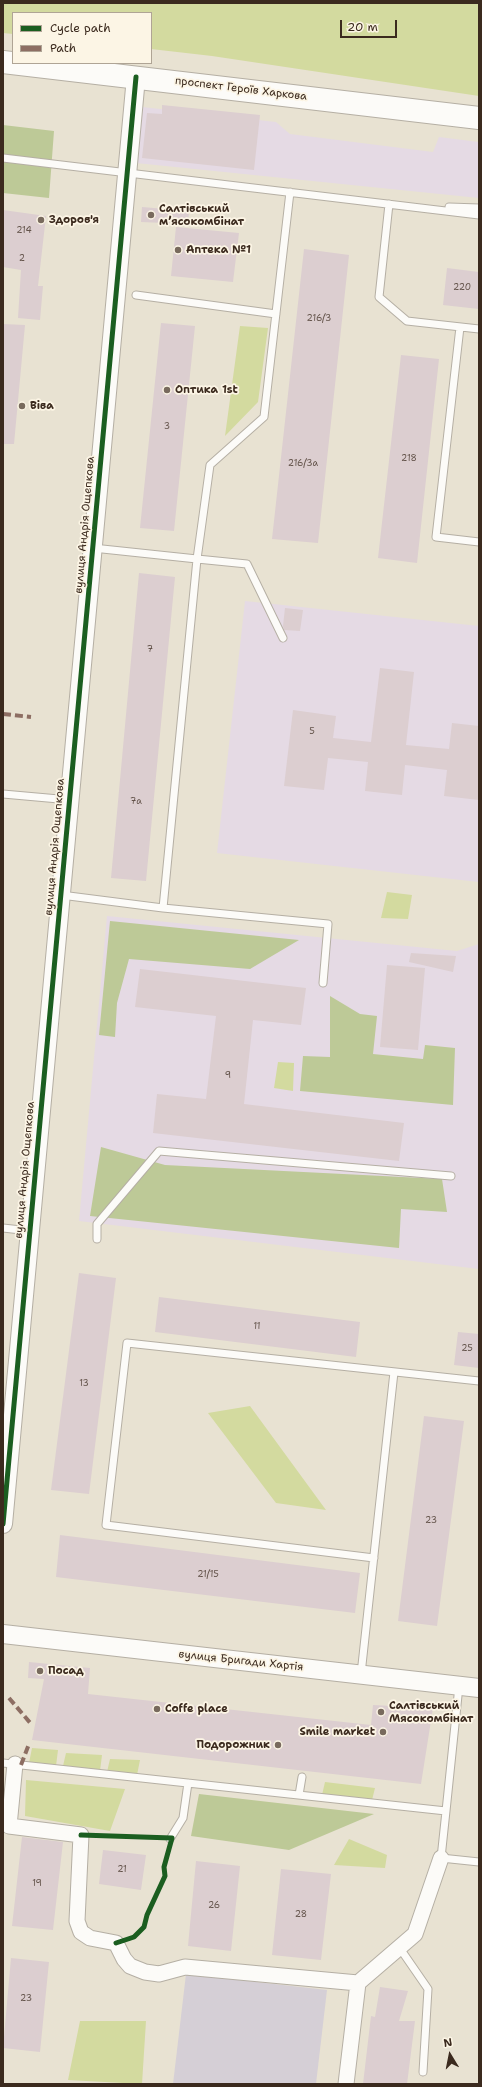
<!DOCTYPE html>
<meta charset="utf-8">
<style>
body{margin:0}
#map{position:relative;width:482px;height:2087px;overflow:hidden;background:#e8e2d2;font-family:"Shantell Sans",sans-serif}
canvas{display:block}
.frame{position:absolute;inset:0;border:4px solid #3b2a1e;pointer-events:none}
.legend{position:absolute;left:12px;top:12px;width:140px;height:52px;box-sizing:border-box;background:#fcf5e5;border:1px solid #afa495;margin:0;padding:5px 7px;list-style:none;font-size:12px;color:#3b2a1e}
.legend li{display:flex;align-items:center;gap:8px;height:20px}
.legend b{width:20px;border:1px solid #afa495}
.north{position:absolute;left:430px;top:2035px;width:40px;height:40px;-webkit-text-stroke:3px #fcf5e5;paint-order:stroke;rotate:350deg;font-size:11px;font-weight:700;line-height:16px;text-align:center;color:#3b2a1e}
.north::after{content:'';display:block;margin:auto;width:14px;height:18px;background:#3b2a1e;clip-path:polygon(50% 0,100% 100%,50% 72%,0 100%)}
.scale{position:absolute;left:340px;top:20px;width:57px;height:18px;box-sizing:border-box;border:2px solid #3b2a1e;border-top:0;padding-left:5px;font-size:12px;line-height:14px;white-space:nowrap;color:#3b2a1e;-webkit-text-stroke:3px #fcf5e5;paint-order:stroke}
</style>
<div id="map">
<canvas width="482" height="2087"></canvas>
<div class="frame"></div>
<ul class="legend">
<li><b style="height:5px;background:#1b5e20"></b>Cycle path</li>
<li><b style="height:5px;background:#8d6e63"></b>Path</li>
</ul>
<div class="north">N</div>
<div class="scale">20 m</div>
</div>
<script>
const g = document.querySelector('canvas').getContext('2d');
g.lineJoin = 'round';
function fill(path, color) { g.fillStyle = color; g.fill(path, 'evenodd'); }
const poly = rows => new Path2D(rows.map(r => 'M' + r).join(''));
function trace(path, color, width, dash) { g.strokeStyle = color; g.lineWidth = width; g.lineCap = dash ? 'butt' : 'round'; g.setLineDash(dash || []); g.stroke(path); }
function drawText(font, color, halo, rows, align = 'center') {
  g.font = font + ' "Shantell Sans",sans-serif'; g.lineWidth = 3.5; g.setLineDash([]); g.textBaseline = 'middle'; g.strokeStyle = halo; g.fillStyle = color; for (const [text, x, y, turn = 0] of rows) {
    g.save(); g.translate(x, y); g.rotate((+turn || 0) * Math.PI / 180); g.textAlign = isNaN(turn) ? turn : align; if (halo) g.strokeText(text, 0, 0); g.fillText(text, 0, 0); g.restore();
  }
}
fill(poly([
 [142,107,276,122,290,134,433,152,439,137,479,142,479,198,136,163],
 [245,601,479,626,479,882,217,853],
 [107,916,457,951,479,944,479,1269,79,1221]
]), '#e5dae4');
fill(poly([
 [186,1974,327,1990,316,2084,173,2084]
]), '#d5cfd6');
fill(poly([
 [3,3,479,4,479,96,212,56,151,49,151,13,13,13,13,34,3,33],
 [240,326,268,328,258,402,225,436],
 [387,892,412,895,408,919,381,918],
 [278,1062,294,1063,293,1091,274,1088],
 [250,1406,326,1510,276,1503,208,1413],
 [32,1748,58,1750,56,1766,29,1763],
 [66,1753,102,1755,100,1771,63,1766],
 [110,1759,140,1760,137,1775,107,1772],
 [26,1780,125,1789,110,1831,25,1816],
 [325,1782,375,1788,372,1800,322,1795],
 [349,1839,387,1855,385,1868,334,1865],
 [80,2021,146,2021,142,2084,68,2080]
]), '#d3da9f');
fill(poly([
 [3,125,54,131,49,198,3,193],
 [110,921,299,940,250,969,129,959,117,1003,115,1037,99,1035],
 [330,996,360,1014,377,1016,373,1054,423,1059,425,1045,455,1048,453,1105,300,1091,303,1056,330,1057],
 [101,1147,165,1165,442,1179,447,1212,401,1209,399,1248,90,1216],
 [199,1794,374,1814,289,1850,191,1836]
]), '#bdc997');
fill(poly([
 [162,105,260,115,254,170,142,158,147,113,162,114],
 [142,207,189,211,188,224,141,222],
 [3,210,46,216,38,286,43,286,40,320,18,318,21,270,3,267],
 [176,227,239,233,233,282,171,276],
 [304,249,349,255,318,543,272,539],
 [447,268,479,272,479,309,443,305],
 [161,323,195,326,174,531,140,528],
 [3,324,25,325,14,444,3,444],
 [401,355,439,359,417,563,378,558],
 [139,573,175,577,146,881,111,878],
 [285,608,303,610,300,631,284,630,283,626],
 [380,668,414,672,406,745,449,749,452,723,479,726,479,800,444,796,447,770,405,765,402,795,365,791,368,762,328,758,324,790,284,786,293,710,336,716,333,738,371,742],
 [411,953,456,956,453,972,409,962],
 [387,965,425,968,418,1050,380,1047],
 [140,969,306,988,301,1025,253,1020,244,1104,404,1123,399,1161,153,1133,157,1094,206,1099,216,1016,135,1007],
 [79,1273,116,1278,89,1494,51,1490],
 [159,1297,360,1322,356,1357,155,1332],
 [458,1332,479,1334,479,1368,454,1365],
 [424,1416,464,1421,437,1626,398,1621],
 [60,1535,360,1573,355,1613,56,1577],
 [29,1662,90,1668,88,1694,371,1725,373,1705,433,1708,421,1784,32,1740,44,1679,28,1678],
 [22,1837,63,1842,53,1930,12,1926],
 [103,1850,146,1855,141,1890,99,1884],
 [196,1861,240,1866,231,1951,188,1946],
 [281,1869,331,1874,321,1960,272,1955],
 [11,1958,49,1962,40,2052,3,2048],
 [380,1987,408,1991,399,2021,415,2021,407,2084,363,2084,371,2016,375,2017]
]), '#dcced0');
const service = poly([
 [3,158,479,215],
 [389,204,379,297,407,321,479,329],
 [449,207,479,208],
 [136,295,276,314],
 [460,327,436,537,479,542],
 [93,548,197,559,210,465,264,417,290,192],
 [3,794,70,800],
 [61,895,163,908,197,559,247,564,283,638],
 [163,908,328,924,323,983],
 [3,1228,30,1231],
 [97,1239,97,1224,159,1151,451,1176],
 [374,1558,106,1525,127,1343,479,1381],
 [361,1674,394,1372],
 [3,1763,446,1811,459,1686],
 [299,1795,302,1777],
 [446,1811,441,1858,479,1862],
 [170,1839,183,1818,188,1783],
 [399,1947,428,1989,423,2072]
]);
const minor = poly([
 [15,1764,9,1826,81,1835,77,1921,81,1932,90,1938,116,1943,124,1959,130,1966,145,1972,159,1974,185,1967,358,1983],
 [346,2084,358,1983,415,1934,441,1858]
]);
const tertiary = poly([
 [3,1524,136,77],
 [3,1634,479,1688]
]);
const primary = poly([
 [3,62,479,118]
]);
trace(service, '#b5afa4', 9);
trace(minor, '#b5afa4', 17);
trace(tertiary, '#b5afa4', 20);
trace(primary, '#b5afa4', 24);
trace(service, '#fcfbf8', 7);
trace(minor, '#fcfbf8', 15);
trace(tertiary, '#fcfbf8', 18);
trace(primary, '#fcfbf8', 22);
trace(poly([
 [3,714,31,717],
 [9,1698,32,1725],
 [21,1765,29,1744]
]), '#8d6e63', 4, [8, 4]);
trace(poly([
 [3,1524,136,77],
 [81,1835,172,1838,164,1867,165,1876,147,1915,144,1927,134,1937,116,1943]
]), '#1b5e20', 5);
for (const [x, y, r, color] of [
 [151,215,4,"#786a5d"],
 [41,220,4,"#786a5d"],
 [178,250,4,"#786a5d"],
 [167,390,4,"#786a5d"],
 [22,406,4,"#786a5d"],
 [40,1671,4,"#786a5d"],
 [157,1709,4,"#786a5d"],
 [381,1712,4,"#786a5d"],
 [383,1732,4,"#786a5d"],
 [278,1745,4,"#786a5d"]
]) { const dot = new Path2D(); dot.arc(x, y, r, 0, 2 * Math.PI); g.fillStyle = color; g.fill(dot); trace(dot, '#fcf5e5', 1.5); }
drawText('9px', '#63534a', null, [
 ["214",24,231],
 ["2",22,259],
 ["220",462,288],
 ["216/3",319,319],
 ["3",167,427],
 ["218",409,459],
 ["216/3а",303,464],
 ["7",150,650],
 ["5",312,732],
 ["7а",136,802],
 ["9",228,1076],
 ["11",257,1327],
 ["25",467,1349],
 ["13",84,1384],
 ["23",431,1521],
 ["21/15",208,1575],
 ["21",122,1870],
 ["19",37,1884],
 ["26",214,1906],
 ["28",301,1915],
 ["23",26,1999]
]);
drawText('11px', '#3b2a1e', '#fcf5e5', [
 ["проспект Героїв Харкова",241,89,7],
 ["вулиця Андрія Ощепкова",85,525,-85],
 ["вулиця Андрія Ощепкова",55,847,-85],
 ["вулиця Андрія Ощепкова",25,1170,-85],
 ["вулиця Бригади Хартія",241,1661,6]
]);
drawText('bold 11px', '#3b2a1e', '#fcf5e5', [
 ["Салтівський",159,209],
 ["мʼясокомбінат",159,222],
 ["Здоров'я",49,220],
 ["Аптека №1",186,250],
 ["Оптика 1st",175,390],
 ["Віва",30,406],
 ["Посад",48,1671],
 ["Салтівський",389,1706],
 ["Мясокомбінат",389,1719],
 ["Coffe place",165,1709],
 ["Smile market",375,1732,"right"],
 ["Подорожник",270,1745,"right"]
], 'left');
</script>
